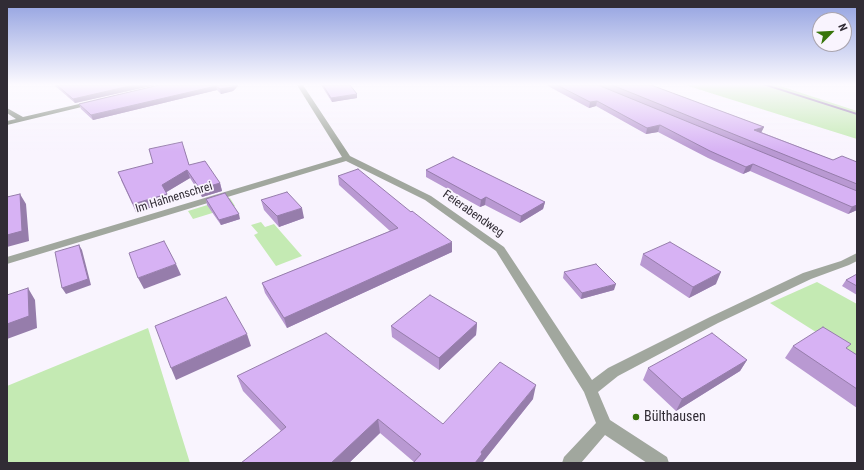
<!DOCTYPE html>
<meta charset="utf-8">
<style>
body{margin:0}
#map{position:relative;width:864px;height:470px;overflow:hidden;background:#f9f4fe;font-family:"Roboto Condensed",sans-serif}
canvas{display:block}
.frame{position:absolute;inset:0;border:8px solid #312c35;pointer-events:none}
.north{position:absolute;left:812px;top:12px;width:40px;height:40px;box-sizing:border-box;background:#f9f4fe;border:1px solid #a9a4ae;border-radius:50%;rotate:66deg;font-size:11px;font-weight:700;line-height:16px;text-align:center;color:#312c35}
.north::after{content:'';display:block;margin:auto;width:14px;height:18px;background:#38750b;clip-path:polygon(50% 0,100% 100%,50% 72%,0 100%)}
</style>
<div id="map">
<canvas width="864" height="470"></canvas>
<div class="frame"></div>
<div class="north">N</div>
</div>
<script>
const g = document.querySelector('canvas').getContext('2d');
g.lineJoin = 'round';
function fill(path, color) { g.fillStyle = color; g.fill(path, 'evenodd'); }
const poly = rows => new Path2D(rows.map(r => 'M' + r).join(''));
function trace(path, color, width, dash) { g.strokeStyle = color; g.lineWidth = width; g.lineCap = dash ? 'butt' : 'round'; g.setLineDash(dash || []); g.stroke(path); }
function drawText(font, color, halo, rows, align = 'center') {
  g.font = font + ' "Roboto Condensed",sans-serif'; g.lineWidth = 3.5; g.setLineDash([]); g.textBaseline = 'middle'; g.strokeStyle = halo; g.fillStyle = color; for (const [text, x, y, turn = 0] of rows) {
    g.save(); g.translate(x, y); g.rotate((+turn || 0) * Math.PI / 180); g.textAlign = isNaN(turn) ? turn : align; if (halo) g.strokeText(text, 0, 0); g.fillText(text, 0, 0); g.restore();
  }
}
fill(poly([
 [685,85,777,85,857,111,857,139],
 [230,198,235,206,193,219,188,211],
 [261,222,265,227,274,224,302,256,276,266,254,235,258,233,251,225],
 [817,282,857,304,857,358,770,303],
 [148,328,190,463,7,463,7,386]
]), '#c4eab3');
fill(poly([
 [763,85,769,85,857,113,857,115,763,85]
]), '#8b6aa5');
fill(poly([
 [297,85,303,85,350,156,431,196,504,247,592,380,608,368,710,317,803,273,841,261,857,253,857,261,849,265,811,279,718,323,618,376,598,392,610,420,667,457,669,463,647,463,605,435,581,463,562,463,564,457,596,423,584,392,496,251,425,200,346,161,7,264,7,257,342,157,297,85]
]), '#a1a79e');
fill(poly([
 [92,101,95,103,94,104,7,125,7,121,16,119,7,113,7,108,23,117,92,101]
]), '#788174');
fill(poly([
 [54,85,155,85,75,103],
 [159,85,238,86,233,91,221,94,217,90,93,120,81,109,79,104],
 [321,85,350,85,357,94,357,98,332,102],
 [546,85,651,85,764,127,761,132,833,160,857,162,857,210,848,214,750,171,743,174,708,158,658,132,646,134,596,106,589,108],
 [182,142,189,165,220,183,222,191,202,197,190,178,166,192,170,202,136,212,121,180,153,163],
 [426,170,545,202,543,209,520,223,485,205,480,207,426,177],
 [338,176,452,252,287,328,265,293,262,283,390,231,339,185],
 [206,199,240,219,221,225,207,205],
 [261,200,304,218,279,227,264,210],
 [643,254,716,284,689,298,640,265],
 [564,272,614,290,581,299,563,278],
 [857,274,857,295,842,286,846,280],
 [477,323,476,335,439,370,392,337,391,326],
 [793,346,847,349,857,355,857,408,785,358],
 [747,360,740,371,676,411,643,380,648,368],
 [237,376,443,424,533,399,482,463,413,463,414,462,380,433,349,463,241,463,281,431,243,391]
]), '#b999d2');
fill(poly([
 [134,85,155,85,75,103,73,99],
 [234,85,238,85,238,86,233,91,221,94,220,89],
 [216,86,217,90,93,120,91,115],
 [357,94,357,98,332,102,331,98],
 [597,101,596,106,589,108,590,102],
 [660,125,658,132,646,134,647,128],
 [764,127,761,133,754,130],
 [753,164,750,171,743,174,746,167],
 [187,170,190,178,165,193,162,185],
 [220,183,222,191,202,197,200,189],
 [20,194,26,204,29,241,7,247,7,235],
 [167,194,170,202,136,212,133,204],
 [486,197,485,205,480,207,481,200],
 [545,202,543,209,520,223,521,216],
 [857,205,857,210,848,214,852,207],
 [302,208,304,218,279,227,277,216],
 [239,214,240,219,221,225,219,220],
 [452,242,452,252,287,328,284,318],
 [79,245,82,250,91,285,66,294,62,288],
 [176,264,181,275,144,289,138,278],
 [721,272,716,284,689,298,693,287],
 [616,284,614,290,581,299,582,293],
 [28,288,35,300,37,328,7,339,7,324],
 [477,323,476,335,439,370,439,358],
 [247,334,251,346,176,380,171,368],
 [747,360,740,371,676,411,682,399],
 [536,385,533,399,482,463,475,463,481,452],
 [378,419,380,433,349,463,331,463]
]), '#967dab');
const building = poly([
 [57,85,134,85,73,99,57,85],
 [159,85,234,85,232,87,220,89,216,86,91,115,79,104,159,85],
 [323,85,350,85,357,94,331,98,323,85],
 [557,85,598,85,857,191,857,205,852,207,753,164,746,167,710,151,660,125,647,128,597,101,590,102,557,85],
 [612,85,651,85,764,127,754,130,833,160,842,156,857,162,857,184,612,85],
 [182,142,189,165,205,161,220,183,200,189,187,170,162,185,167,194,133,204,118,172,153,163,149,149,182,142],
 [453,157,545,202,521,216,486,197,481,200,426,170,453,157],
 [358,169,411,212,412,211,452,242,284,318,262,283,398,228,338,176,358,169],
 [287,192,302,208,277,216,261,200,287,192],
 [225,193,239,214,219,220,206,199,225,193],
 [20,194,22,231,7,235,7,197,20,194],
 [164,241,176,264,138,278,129,253,164,241],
 [670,242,721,272,693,287,643,254,670,242],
 [79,245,88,279,62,288,55,252,79,245],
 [596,264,616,284,582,293,564,272,596,264],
 [857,274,857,286,846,280,857,274],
 [28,288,29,316,7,324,7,295,28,288],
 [430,295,477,323,439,358,391,326,430,295],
 [226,297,247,334,171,368,155,326,226,297],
 [823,327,851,344,846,348,857,355,857,389,793,346,823,327],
 [326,333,443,424,500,362,536,385,481,452,482,454,475,463,413,463,421,454,378,419,331,463,241,463,286,427,237,376,326,333],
 [712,333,747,360,682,399,648,368,712,333]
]);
fill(building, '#d7b2f4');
trace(building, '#967dab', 1);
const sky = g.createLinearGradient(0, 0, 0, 151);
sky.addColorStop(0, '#92a1e0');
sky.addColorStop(0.56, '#fcfaff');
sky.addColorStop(1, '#fcfaff00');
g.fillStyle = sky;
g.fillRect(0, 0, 864, 151);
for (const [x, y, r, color] of [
 [636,417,4,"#38750b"]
]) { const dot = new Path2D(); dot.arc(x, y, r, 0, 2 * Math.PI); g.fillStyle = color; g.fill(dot); trace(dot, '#f9f4fe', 1.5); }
drawText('12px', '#312c35', '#f9f4fe', [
 ["Im Hahnenschrei",174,198,-17],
 ["Feierabendweg",473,214,35]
]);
drawText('14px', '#312c35', '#f9f4fe', [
 ["Bülthausen",644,417]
], 'left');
</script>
